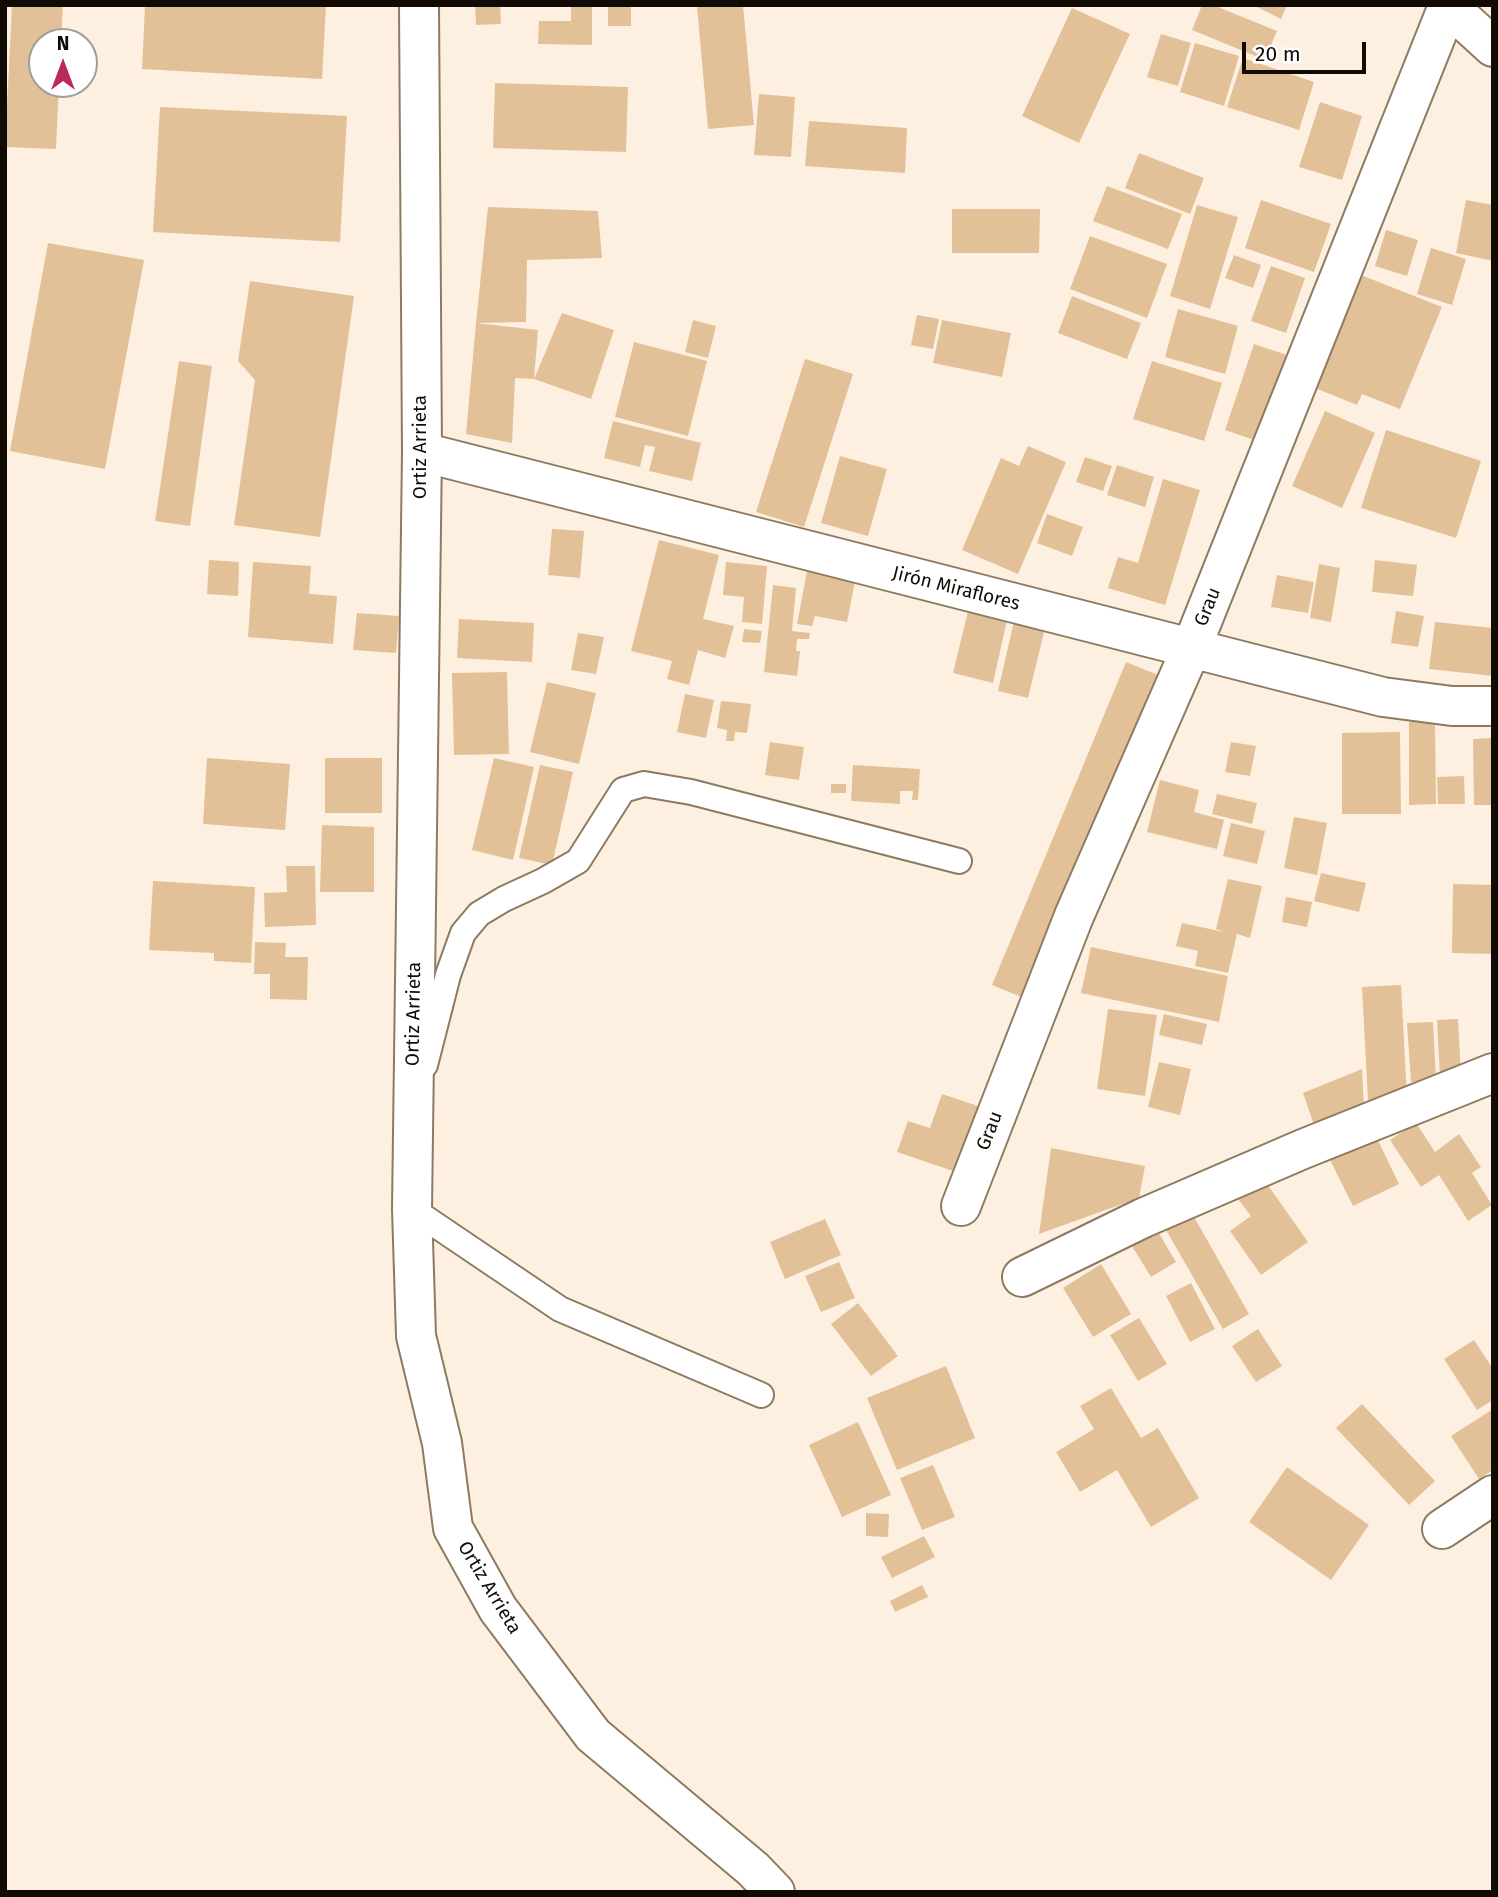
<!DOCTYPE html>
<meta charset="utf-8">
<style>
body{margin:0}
#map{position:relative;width:1498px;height:1897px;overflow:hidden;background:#fef0e0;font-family:"Fira Sans",sans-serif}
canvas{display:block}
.frame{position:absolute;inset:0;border:7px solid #120b04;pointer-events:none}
.north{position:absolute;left:28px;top:28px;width:70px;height:70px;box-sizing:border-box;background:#fff;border:2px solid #a09d9b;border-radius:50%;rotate:0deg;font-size:19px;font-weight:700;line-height:28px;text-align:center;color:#120b04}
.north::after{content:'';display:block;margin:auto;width:24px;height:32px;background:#b82a5b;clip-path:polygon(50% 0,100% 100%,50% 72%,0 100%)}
.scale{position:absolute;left:1242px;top:42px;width:124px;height:32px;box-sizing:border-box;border:4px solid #120b04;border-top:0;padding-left:9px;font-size:21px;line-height:24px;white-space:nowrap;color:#120b04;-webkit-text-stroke:5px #fff;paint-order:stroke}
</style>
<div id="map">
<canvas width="1498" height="1897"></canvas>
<div class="frame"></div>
<div class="north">N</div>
<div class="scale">20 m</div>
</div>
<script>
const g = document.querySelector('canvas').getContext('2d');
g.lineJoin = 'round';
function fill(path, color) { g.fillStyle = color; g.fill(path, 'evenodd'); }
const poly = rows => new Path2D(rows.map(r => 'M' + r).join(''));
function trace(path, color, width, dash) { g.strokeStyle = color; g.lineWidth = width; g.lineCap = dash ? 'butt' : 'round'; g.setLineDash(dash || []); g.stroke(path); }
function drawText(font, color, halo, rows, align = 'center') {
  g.font = font + ' "Fira Sans",sans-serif'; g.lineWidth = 5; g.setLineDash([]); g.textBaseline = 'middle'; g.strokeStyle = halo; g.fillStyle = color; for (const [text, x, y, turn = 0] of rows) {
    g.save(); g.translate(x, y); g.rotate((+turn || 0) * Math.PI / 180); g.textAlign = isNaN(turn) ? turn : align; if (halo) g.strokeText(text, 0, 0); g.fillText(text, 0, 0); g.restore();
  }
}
fill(poly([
 [12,5,63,5,61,42,42,42,42,84,59,84,56,149,5,147],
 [145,5,326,5,322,79,142,69],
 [475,5,500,5,501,24,476,25],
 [571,5,592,5,592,45,538,44,539,21,571,21],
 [608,5,631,5,631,26,608,26],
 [708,5,743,5,754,125,708,129,697,6],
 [1202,5,1213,5,1277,31,1265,60,1192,30],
 [1253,5,1287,5,1281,19],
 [1072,8,1130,34,1079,143,1022,116],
 [1161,34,1191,43,1178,86,1147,77],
 [1195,43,1239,56,1224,106,1180,92],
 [1243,58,1314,82,1299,130,1227,107],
 [495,83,628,87,626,152,493,148],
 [759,94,795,97,791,157,754,155],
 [1320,102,1362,116,1342,180,1299,167],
 [160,107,347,116,340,242,153,232],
 [809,121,907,128,905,173,805,166],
 [1139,153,1204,178,1190,214,1125,188],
 [1107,186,1182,214,1168,249,1093,221],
 [1261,200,1331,224,1314,272,1245,248],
 [1466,200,1493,205,1493,261,1456,253],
 [1197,205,1238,217,1210,309,1170,296],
 [488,207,598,211,602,258,527,260,526,322,476,323,538,330,534,379,562,313,614,330,591,399,534,379,515,378,512,443,466,434,476,323],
 [952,209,1040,209,1039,253,952,253],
 [1386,230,1418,240,1407,276,1375,266],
 [1090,236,1167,264,1147,318,1070,289],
 [48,243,144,260,105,469,10,451],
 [1431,248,1466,259,1452,305,1417,294],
 [1234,255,1261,265,1253,288,1225,278],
 [1271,266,1305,278,1286,333,1251,321],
 [1351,271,1442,307,1400,409,1362,394,1357,405,1305,384],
 [250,281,354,296,320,537,234,525,255,380,238,361],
 [1072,296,1141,323,1127,359,1058,333],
 [1178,309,1238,326,1225,374,1165,357],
 [917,315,939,319,933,349,911,345],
 [693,320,716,326,708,358,685,352],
 [942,320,1011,333,1002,377,933,363],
 [634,342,707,361,688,436,615,417],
 [1254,344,1287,355,1257,441,1225,430],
 [805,359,853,374,804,527,756,512],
 [179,361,212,366,190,526,155,521],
 [1152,361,1222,383,1204,441,1133,419],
 [1325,411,1375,433,1342,508,1292,486],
 [613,421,701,443,692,481,649,471,655,447,645,445,640,467,604,458],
 [1386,430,1481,461,1456,538,1361,508],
 [1028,446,1066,462,1018,574,962,550,1001,458,1019,466],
 [840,456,887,469,868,536,821,523],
 [1085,457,1112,466,1103,491,1076,482],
 [1117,465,1154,477,1145,507,1107,495],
 [1163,479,1200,490,1165,605,1108,588,1118,557,1138,563],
 [1047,514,1083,527,1072,556,1037,543],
 [552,529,584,531,580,578,548,575],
 [659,540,719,555,703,619,734,626,725,658,698,650,689,685,667,679,672,661,631,651],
 [209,560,239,562,238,596,207,594],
 [1375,560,1417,565,1413,596,1372,592],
 [253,562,311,566,309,594,337,596,333,644,248,637],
 [726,562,767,566,762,624,742,622,744,597,723,595],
 [1319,564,1340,568,1331,622,1310,618],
 [808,566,858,566,847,622,815,616,812,626,797,624],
 [1277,575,1314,582,1308,613,1271,607],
 [773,585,796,588,792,631,810,633,809,639,797,639,796,651,800,651,797,676,764,672],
 [970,603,1009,611,993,683,953,673],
 [1396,611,1424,616,1418,647,1391,643],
 [357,613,399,616,396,653,353,650],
 [1015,617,1046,624,1028,698,998,691],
 [459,619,534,623,532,662,457,658],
 [1435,622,1493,628,1493,676,1429,669],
 [744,629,762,631,760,643,742,642],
 [578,633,604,637,596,674,571,670],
 [1126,662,1163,677,1029,1000,992,985],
 [507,672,509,754,454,755,452,673],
 [547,682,596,693,579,764,530,752],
 [685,694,714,700,706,738,677,732],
 [721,701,751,704,747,733,735,732,734,741,726,741,727,730,717,728],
 [1409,722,1435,722,1436,804,1409,805],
 [1400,732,1401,814,1342,814,1342,733],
 [1493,738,1493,805,1474,805,1473,739],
 [770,742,804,747,799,780,765,775],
 [1231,742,1256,746,1250,776,1225,772],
 [207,758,290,764,285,830,203,824],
 [325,758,382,758,382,813,325,813],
 [494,758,534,767,513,860,472,850],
 [540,765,573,772,552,865,519,858],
 [853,765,920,769,918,800,912,800,913,791,900,791,900,804,851,801],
 [1464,776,1465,804,1438,804,1437,777],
 [1160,780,1199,790,1194,812,1224,820,1217,849,1147,832],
 [831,784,846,784,846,793,831,793],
 [1217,794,1257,803,1252,824,1212,814],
 [1294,817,1327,823,1317,875,1284,868],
 [1231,823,1265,831,1257,864,1223,856],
 [322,825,374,827,374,892,320,892],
 [286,866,315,866,316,925,265,927,264,893,287,892],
 [1321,873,1366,883,1359,912,1314,901],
 [1228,879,1262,886,1250,938,1237,934,1228,973,1195,966,1198,951,1176,946,1182,923,1224,932,1216,929],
 [153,881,255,887,251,963,214,961,214,953,149,950],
 [1453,884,1493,885,1493,954,1452,953],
 [1286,897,1312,902,1307,927,1282,922],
 [255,942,286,943,285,957,308,957,307,1000,270,999,270,974,254,974],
 [1091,947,1228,976,1219,1022,1081,993],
 [1401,985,1407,1098,1368,1100,1362,987],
 [1108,1009,1157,1015,1145,1096,1097,1089],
 [1164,1014,1207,1024,1202,1045,1159,1035],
 [1458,1019,1461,1076,1440,1077,1437,1020],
 [1433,1022,1436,1081,1411,1082,1407,1023],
 [1159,1062,1191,1069,1180,1115,1148,1107],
 [1362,1069,1364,1108,1314,1125,1303,1093],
 [942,1094,978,1106,956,1172,897,1152,908,1121,930,1128],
 [1416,1123,1435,1152,1459,1134,1481,1167,1472,1173,1492,1205,1468,1221,1439,1175,1421,1187,1390,1140],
 [1376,1136,1399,1184,1353,1206,1329,1158],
 [1051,1148,1145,1166,1139,1198,1039,1234],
 [1265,1181,1308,1242,1261,1275,1230,1231,1251,1216,1238,1199],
 [1193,1215,1249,1314,1223,1329,1166,1230],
 [825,1219,841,1255,785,1279,770,1242],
 [1157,1230,1176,1262,1151,1277,1132,1246],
 [839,1262,855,1298,821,1312,805,1276],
 [1101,1264,1131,1314,1093,1337,1063,1288],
 [1191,1283,1215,1329,1190,1342,1166,1296],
 [858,1303,898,1356,871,1376,831,1324],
 [1139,1318,1167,1364,1138,1381,1110,1335],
 [1258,1329,1282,1366,1256,1382,1232,1346],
 [1474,1340,1493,1369,1493,1400,1477,1410,1444,1359],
 [946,1366,975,1438,897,1470,867,1398],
 [1111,1388,1141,1438,1158,1428,1199,1498,1151,1527,1117,1470,1080,1492,1056,1452,1094,1429,1080,1406],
 [1362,1404,1435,1481,1409,1505,1336,1428],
 [1493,1409,1493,1470,1479,1479,1451,1436],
 [858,1422,891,1495,842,1517,809,1445],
 [933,1465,955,1517,922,1530,900,1478],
 [1287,1467,1369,1525,1331,1580,1249,1522],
 [866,1513,889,1514,888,1537,866,1536],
 [924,1536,935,1557,892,1578,881,1557],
 [922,1585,928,1597,895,1612,890,1601]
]), '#e2c199');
const lane = poly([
 [425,1065,448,975,463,933,479,914,504,899,543,881,578,861,623,790,644,784,691,792,959,861],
 [412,1209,560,1309,761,1395]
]);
const street = poly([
 [422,452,1383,697,1452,706,1493,706],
 [961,1206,1074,916,1191,649,1448,6],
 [1022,1277,1143,1218,1303,1149,1493,1073],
 [1442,1529,1493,1495]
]);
const secondary = poly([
 [419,5,422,452,412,1209,416,1336,442,1443,453,1528,498,1609,593,1735,753,1869,775,1892],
 [1447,5,1493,47]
]);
trace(lane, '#8e7a61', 28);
trace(street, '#8e7a61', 42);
trace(secondary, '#8e7a61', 42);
trace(lane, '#fff', 24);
trace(street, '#fff', 38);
trace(secondary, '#fff', 38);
drawText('19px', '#120b04', '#fff', [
 ["Ortiz Arrieta",421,447,-90],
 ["Jirón Miraflores",956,589,14],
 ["Grau",1208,607,-68],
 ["Ortiz Arrieta",414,1014,-89],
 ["Grau",990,1131,-69],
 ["Ortiz Arrieta",489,1588,59]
]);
</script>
